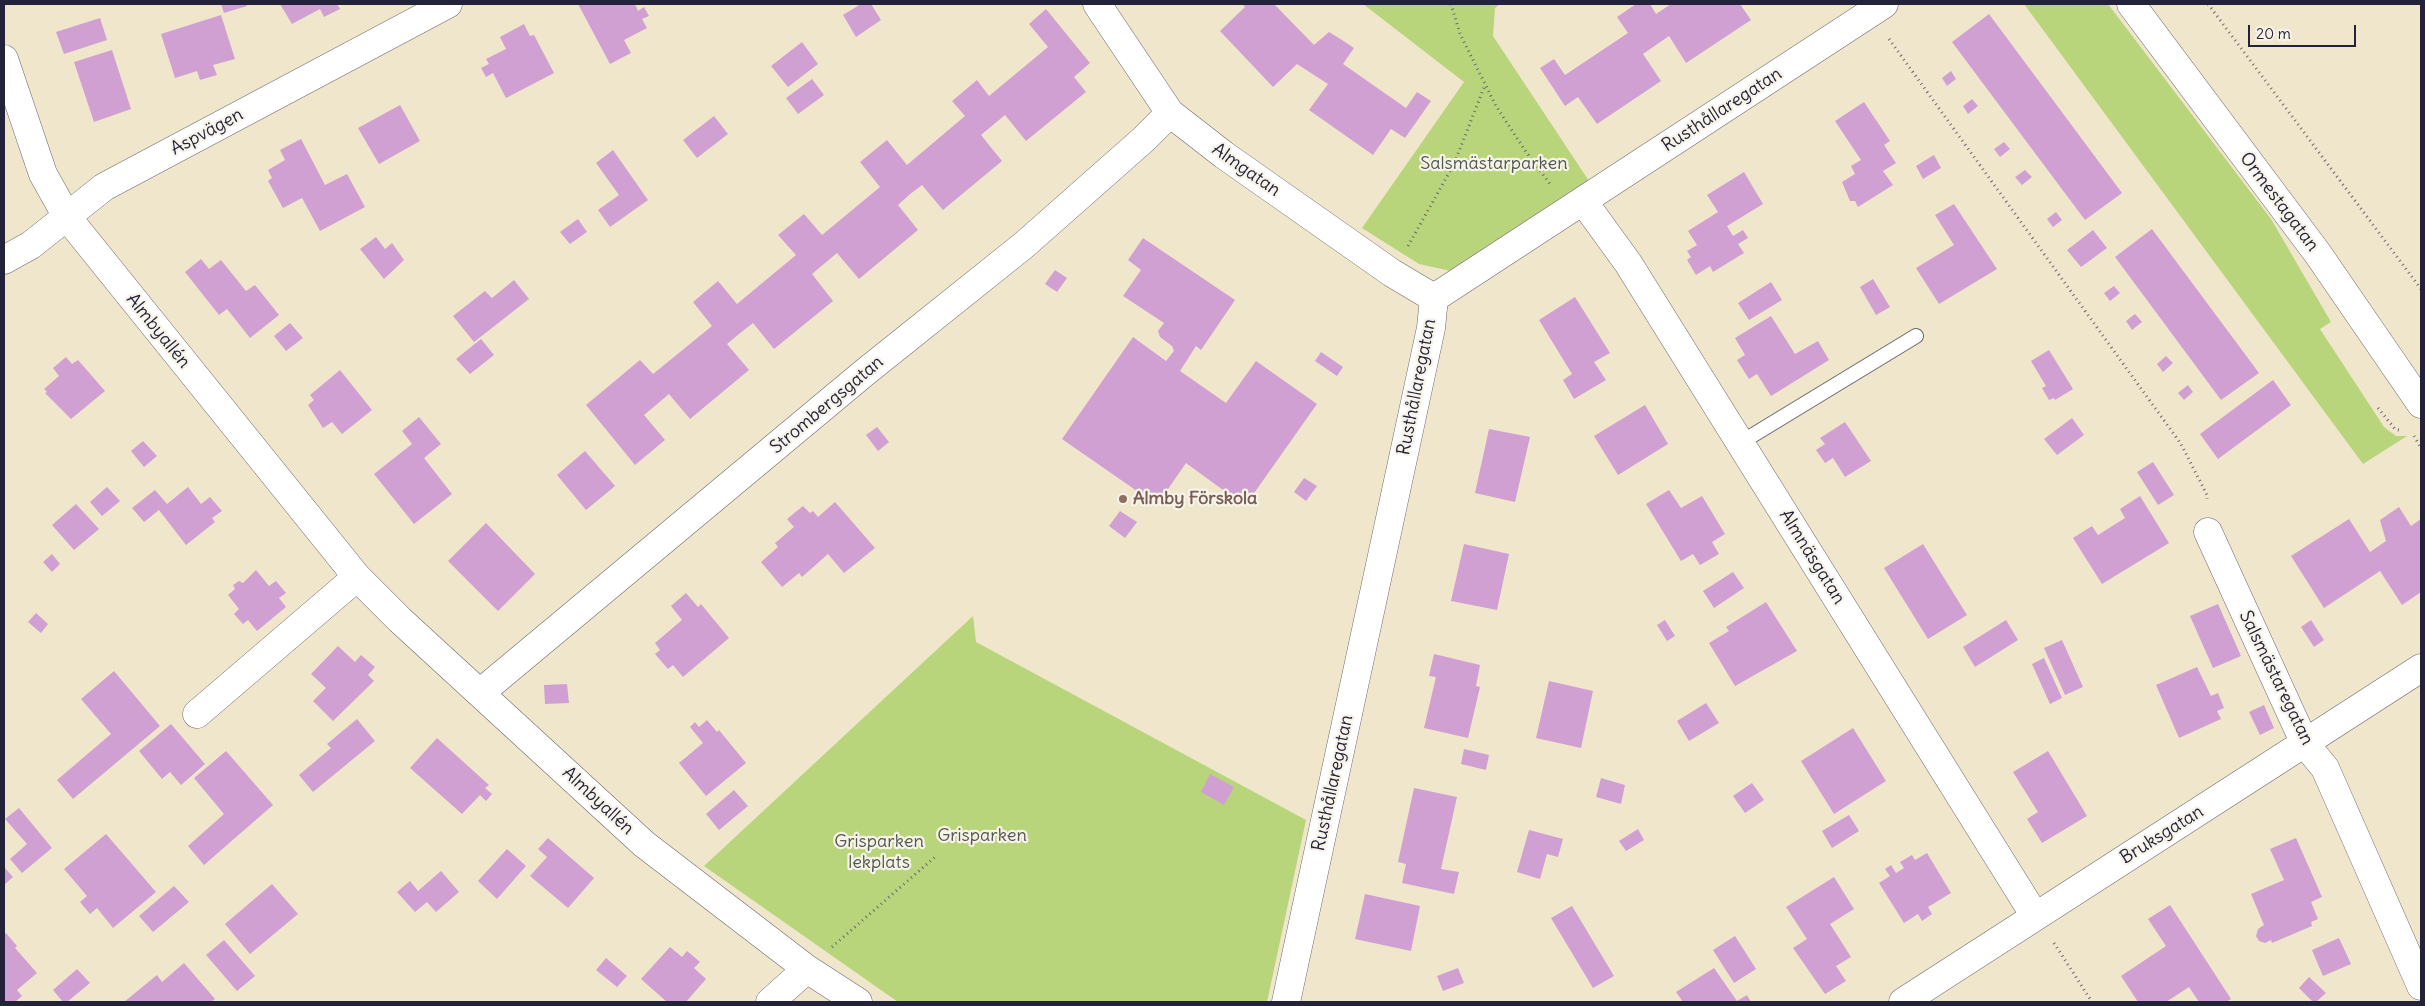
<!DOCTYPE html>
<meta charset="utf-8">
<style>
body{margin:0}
#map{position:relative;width:2425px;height:1006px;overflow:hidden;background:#f0e6cc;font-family:Delius,sans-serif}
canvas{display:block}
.frame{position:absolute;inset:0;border:5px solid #22223b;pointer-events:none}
.scale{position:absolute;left:2248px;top:25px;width:108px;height:22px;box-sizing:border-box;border:2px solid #22223b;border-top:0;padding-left:6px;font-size:15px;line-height:18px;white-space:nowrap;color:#22223b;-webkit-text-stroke:4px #f7f3e8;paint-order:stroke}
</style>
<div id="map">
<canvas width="2425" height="1006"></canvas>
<div class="frame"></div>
<div class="scale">20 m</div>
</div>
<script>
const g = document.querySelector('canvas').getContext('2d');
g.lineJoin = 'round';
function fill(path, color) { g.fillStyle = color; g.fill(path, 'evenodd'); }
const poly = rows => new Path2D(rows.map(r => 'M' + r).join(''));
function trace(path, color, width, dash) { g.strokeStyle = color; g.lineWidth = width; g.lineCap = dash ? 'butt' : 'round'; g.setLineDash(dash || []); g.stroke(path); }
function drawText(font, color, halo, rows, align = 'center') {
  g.font = font + ' Delius,sans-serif'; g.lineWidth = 4.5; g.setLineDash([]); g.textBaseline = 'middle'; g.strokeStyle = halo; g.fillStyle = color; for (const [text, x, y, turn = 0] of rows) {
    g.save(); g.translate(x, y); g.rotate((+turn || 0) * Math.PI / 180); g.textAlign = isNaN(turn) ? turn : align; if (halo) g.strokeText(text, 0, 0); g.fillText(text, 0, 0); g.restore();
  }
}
fill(poly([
 [1363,4,1500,4,1495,8,1493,36,1591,184,1460,273,1419,264,1362,228,1464,82],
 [2024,4,2108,4,2271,219,2331,322,2320,329,2384,427,2396,436,2407,436,2363,464],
 [973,616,976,642,1306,820,1267,1002,898,1002,704,866]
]), '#b9d57b');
fill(poly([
 [221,4,246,4,247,6,224,13],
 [280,4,337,4,340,9,324,17,320,9,292,24],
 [578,4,635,4,638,11,644,7,649,16,642,19,647,28,624,40,631,53,610,64],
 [861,4,871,4,881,20,856,37,843,15],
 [1242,4,1274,4,1314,45,1329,32,1342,40,1354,48,1343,64,1406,108,1417,92,1431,101,1405,138,1391,129,1373,155,1309,110,1328,84,1297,64,1273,87,1220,31,1245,7],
 [1636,4,1650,4,1656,14,1671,4,1740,4,1751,20,1686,63,1669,36,1643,54,1661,81,1597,124,1578,97,1565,106,1540,68,1554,59,1565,75,1628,33,1617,17],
 [1046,9,1090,63,1074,77,1086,92,1026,141,1005,115,981,135,1002,161,943,210,922,185,909,195,898,205,918,230,859,279,837,253,812,274,833,301,774,349,753,323,739,334,727,344,749,370,690,419,669,394,656,405,644,415,665,440,635,465,586,405,640,360,653,374,712,326,693,302,718,281,737,304,796,255,778,235,804,214,822,235,880,187,860,162,887,140,907,165,965,116,952,101,964,91,977,80,989,96,1048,47,1029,24],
 [1989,14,2122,193,2085,220,1952,42],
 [221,15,235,59,213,65,217,75,200,80,197,71,175,78,161,34],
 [100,18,107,40,64,54,56,32],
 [524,24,530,36,534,35,554,73,506,98,493,73,486,77,481,68,489,64,486,59,506,49,500,37],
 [802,42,818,64,788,87,771,66],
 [112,50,131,109,94,122,74,62],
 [1951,71,1956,79,1947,86,1942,78],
 [812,79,824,95,798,114,786,98],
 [1972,99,1978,106,1968,114,1963,106],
 [1864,102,1890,141,1884,145,1896,163,1883,171,1893,185,1858,207,1855,201,1850,201,1842,182,1855,174,1851,166,1861,160,1835,121],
 [400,105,420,141,379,164,358,128],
 [714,116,728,134,697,158,683,140],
 [301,139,325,185,347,174,365,207,320,231,302,198,283,208,268,181,272,178,268,170,285,160,280,150],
 [2004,142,2010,149,2000,157,1994,149],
 [613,150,648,200,610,227,598,210,619,195,596,163],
 [1934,155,1941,168,1923,179,1916,166],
 [2025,170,2032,177,2022,185,2015,177],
 [1744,172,1763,204,1727,226,1733,236,1743,230,1748,238,1738,244,1744,253,1713,272,1710,266,1696,275,1687,260,1691,257,1687,251,1697,245,1688,231,1718,212,1707,195],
 [1954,204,1997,269,1939,304,1916,268,1954,245,1935,215],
 [2056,212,2062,220,2053,227,2047,219],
 [578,219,587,232,570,244,560,232],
 [2152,229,2259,373,2221,400,2115,257],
 [2093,230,2107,248,2081,267,2067,250],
 [376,237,385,249,392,243,404,260,384,279,360,249],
 [1143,238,1235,300,1201,350,1196,346,1180,371,1226,403,1256,361,1317,404,1245,506,1186,463,1157,505,1062,439,1133,337,1166,361,1174,351,1172,346,1160,337,1158,331,1164,323,1123,296,1141,270,1128,260],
 [201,259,209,269,221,260,246,291,255,285,279,315,250,338,227,309,219,315,185,272],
 [1055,270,1067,278,1057,292,1045,284],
 [1873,279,1890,307,1876,315,1860,287],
 [514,280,529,299,474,342,453,316,485,291,492,298],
 [1771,282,1782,300,1749,320,1738,303],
 [2114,286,2120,293,2110,301,2104,293],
 [1575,297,1610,353,1594,362,1606,380,1574,399,1563,380,1572,374,1539,320],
 [2135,314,2142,322,2132,330,2126,321],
 [1771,316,1795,354,1818,341,1829,360,1771,396,1757,374,1749,379,1737,360,1745,355,1735,338],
 [290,323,303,338,286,351,274,336],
 [481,339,494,355,470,374,456,359],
 [2049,350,2073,389,2055,400,2054,398,2049,400,2042,388,2046,386,2031,361],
 [1321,352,1343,367,1337,376,1315,361],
 [2166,356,2173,363,2163,372,2157,364],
 [66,357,72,364,78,360,105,391,71,419,45,393,47,392,44,389,59,376,53,368],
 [340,370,372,410,342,434,332,422,323,428,308,405,314,400,310,395],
 [2273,380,2291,405,2218,459,2200,434],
 [2188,385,2193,392,2184,400,2178,393],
 [1645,405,1668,444,1618,475,1594,436],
 [419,417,441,444,424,458,452,494,414,524,374,474,412,444,402,431],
 [2072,418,2084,435,2057,455,2044,439],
 [1845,422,1871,461,1845,477,1833,458,1825,463,1816,450,1825,444,1820,438],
 [877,427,889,442,878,451,866,435],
 [1489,429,1530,437,1515,502,1475,493],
 [143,441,157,456,144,467,131,451],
 [585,451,615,486,586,510,557,475],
 [2153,462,2174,495,2158,505,2137,472],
 [1304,478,1317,486,1306,501,1294,492],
 [107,487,120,501,102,516,90,502],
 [188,487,201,504,210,497,222,511,212,518,215,522,186,545,159,510,144,522,132,508,155,490,167,504],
 [1669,490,1681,508,1702,496,1725,534,1712,542,1719,554,1700,565,1693,554,1681,561,1646,504],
 [2140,496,2169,543,2102,584,2073,538,2092,526,2098,535,2125,518,2120,509],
 [835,502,875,548,844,573,828,554,802,577,799,573,782,587,761,562,778,547,775,543,794,527,787,519,803,506,810,513,813,511,818,517],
 [76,504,99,529,74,550,52,525],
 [2399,507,2411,526,2421,519,2421,592,2402,605,2380,571,2324,608,2291,556,2349,519,2370,552,2386,541,2380,520],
 [1120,511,1137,522,1125,538,1109,526],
 [486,523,535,574,498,611,448,561],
 [1464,544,1509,554,1497,610,1451,601],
 [1923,544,1967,615,1928,639,1884,568],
 [52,554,60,564,52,572,43,562],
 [256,570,269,586,276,581,286,593,279,598,286,607,257,631,248,620,243,624,234,614,239,609,228,595,235,589,233,585,239,581,243,583],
 [1733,572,1744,588,1714,608,1703,591],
 [686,593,698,607,701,604,729,638,683,677,673,665,668,669,655,654,660,650,655,643,682,620,671,606],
 [1766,602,1797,651,1735,686,1709,643,1729,631,1726,627],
 [2218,604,2241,656,2213,668,2190,616],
 [36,613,48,624,41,633,28,622],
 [1665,620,1675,636,1667,641,1657,625],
 [2006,620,2018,640,1975,667,1963,647],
 [2311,620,2324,640,2314,647,2301,627],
 [2062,640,2083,687,2065,695,2044,648],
 [338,646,355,662,361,655,375,667,368,675,374,681,333,721,313,701,326,688,311,674],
 [1434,654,1480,665,1476,686,1480,687,1468,738,1424,728,1436,677,1429,676],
 [2044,658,2062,698,2050,704,2032,664],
 [2197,667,2211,696,2218,693,2224,708,2217,711,2221,719,2179,738,2156,685],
 [114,671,160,726,73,799,57,780,111,734,81,699],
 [1549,681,1593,691,1581,748,1536,738],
 [567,684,569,703,545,704,544,685],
 [1706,703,1719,723,1689,741,1677,721],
 [2264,705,2274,728,2260,735,2249,712],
 [357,719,375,741,313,792,299,775,331,748,327,744],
 [707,720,717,732,719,730,746,763,706,796,679,763,703,743,690,727,695,722,699,727],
 [171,724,205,764,181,785,170,772,162,779,139,751],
 [1853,728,1886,781,1834,814,1801,761],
 [437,738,489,785,485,788,492,794,486,801,480,795,462,814,410,768],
 [1464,749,1489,755,1486,770,1461,764],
 [226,751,273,805,204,865,188,846,224,814,194,778],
 [2048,751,2087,816,2042,843,2027,819,2038,812,2013,772],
 [1210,774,1234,787,1224,805,1201,792],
 [1601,778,1625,785,1621,804,1596,797],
 [1752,783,1764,800,1745,813,1733,796],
 [1414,788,1457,797,1441,869,1459,872,1454,894,1402,883,1406,864,1398,862],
 [734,790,748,806,719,830,706,814],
 [19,808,52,848,22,873,10,859,27,844,5,819],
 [1849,815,1859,831,1832,848,1822,831],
 [1638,829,1644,840,1626,851,1619,841],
 [1529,830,1563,839,1558,857,1547,854,1540,879,1517,872],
 [106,834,156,892,113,928,97,908,90,914,80,902,87,896,64,869],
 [548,838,594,878,568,908,530,876,547,857,538,849],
 [2296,838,2322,897,2311,902,2318,919,2311,922,2312,926,2272,943,2271,940,2265,943,2259,941,2256,936,2258,929,2264,925,2251,894,2284,880,2270,849],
 [507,849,526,866,497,899,478,881],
 [1927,853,1951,893,1928,907,1932,914,1922,921,1918,914,1904,923,1879,883,1890,876,1885,869,1891,865,1896,873,1904,868,1900,862,1912,855,1915,860],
 [4,867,13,877,4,885],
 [441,871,459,892,436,912,427,902,415,912,397,892,410,881,418,891],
 [1834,877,1854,909,1830,924,1851,957,1836,966,1846,981,1825,994,1793,948,1807,939,1786,907],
 [272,884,298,914,250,954,225,924],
 [174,886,189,902,153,932,139,916],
 [1365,894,1420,906,1411,951,1355,939],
 [2170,905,2231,999,2226,1002,2199,1002,2189,987,2166,1002,2138,1002,2121,976,2166,946,2148,919],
 [1572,906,1614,976,1593,988,1551,918],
 [6,933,17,946,15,948,37,973,17,990,22,996,15,1002,4,1002,4,935],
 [1735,936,1756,969,1734,983,1713,950],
 [2339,938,2351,964,2323,976,2312,950],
 [224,940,255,976,237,991,206,955],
 [670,947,682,957,687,951,700,962,694,968,706,979,686,1002,667,1002,641,979],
 [606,958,627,976,617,987,596,970],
 [184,963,215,999,211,1002,124,1002,157,975,162,982],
 [1458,968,1464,983,1443,991,1437,976],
 [1714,968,1737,1001,1747,995,1751,1002,1683,1002,1676,992],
 [77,969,90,983,67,1002,63,1002,53,990],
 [2309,977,2326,993,2316,1002,2313,1002,2299,988]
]), '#d0a0d3');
const service = poly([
 [1740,443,1916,336]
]);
const minor = poly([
 [1097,4,1170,113,1224,155,1392,273,1434,298],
 [4,59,43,174,67,217,357,577,400,620,644,844,807,969,858,1002],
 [1583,201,1628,263,2035,916],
 [4,260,31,245,104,187,448,4],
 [2208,532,2305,744,2325,768,2421,986],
 [480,693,864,373,1024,245,1144,139,1170,113],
 [197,714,357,577],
 [770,1002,807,969],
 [1286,1002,1431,328,1434,298,1884,4],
 [1903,1002,2421,668]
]);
const tertiary = poly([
 [2131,4,2318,254,2421,404]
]);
trace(service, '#6a676e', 16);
trace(minor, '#6a676e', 29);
trace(tertiary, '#6a676e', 29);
trace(poly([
 [1451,4,1460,34,1496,106,1524,149,1550,184],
 [2208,4,2421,289],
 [1889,39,2181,444,2207,495,2207,499],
 [1408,246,1454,164,1485,85],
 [2378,408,2395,429,2399,430],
 [2414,436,2421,448],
 [2054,943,2092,1002],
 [832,947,935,857]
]), '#6a676e', 3, [1, 4]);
trace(service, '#fff', 14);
trace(minor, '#fff', 28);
trace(tertiary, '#fff', 28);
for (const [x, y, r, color] of [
 [1123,499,5,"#8d6e63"]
]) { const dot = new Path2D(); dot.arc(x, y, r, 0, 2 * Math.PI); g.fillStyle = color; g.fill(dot); trace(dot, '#f7f3e8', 2); }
drawText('18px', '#22223b', '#f7f3e8', [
 ["Rusthållaregatan",1722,110,-33],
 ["Aspvägen",207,132,-28],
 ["Almgatan",1246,170,35],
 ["Ormestagatan",2279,202,53],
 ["Almbyallén",158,331,51],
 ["Rusthållaregatan",1417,387,-79],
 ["Strombergsgatan",827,405,-40],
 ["Almnäsgatan",1812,557,58],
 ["Salsmästaregatan",2276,678,64],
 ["Rusthållaregatan",1333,783,-78],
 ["Almbyallén",598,801,43],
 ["Bruksgatan",2162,835,-32]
]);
drawText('18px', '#4f584e', '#f7f3e8', [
 ["Salsmästarparken",1494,164],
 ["Grisparken",982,836],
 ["Grisparken",879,842],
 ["lekplats",879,863]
]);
drawText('bold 18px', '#785e54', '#f7f3e8', [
 ["Almby Förskola",1133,499]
], 'left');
</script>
